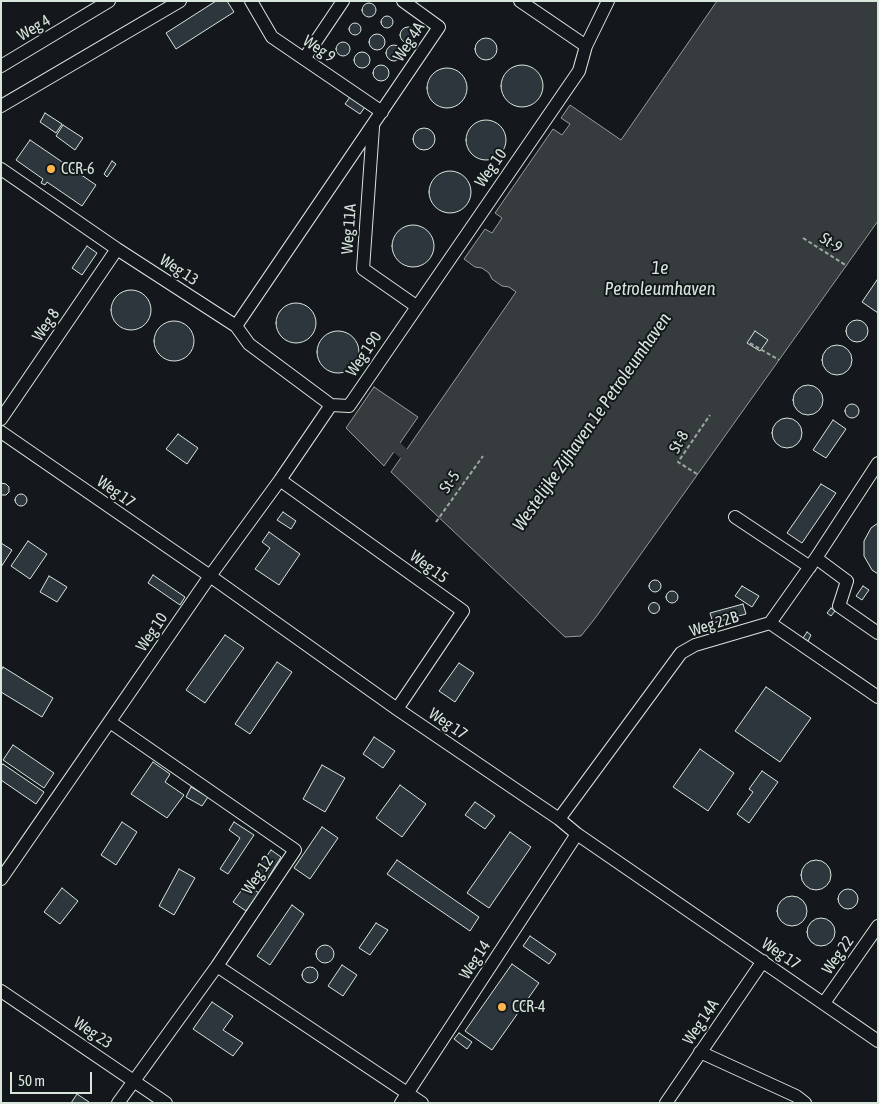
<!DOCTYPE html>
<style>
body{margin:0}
#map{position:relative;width:879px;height:1104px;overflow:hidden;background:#14181c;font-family:"Asap Condensed",sans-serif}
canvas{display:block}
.frame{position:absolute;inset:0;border:2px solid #d8e6dc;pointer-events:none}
.scale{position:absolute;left:10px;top:1072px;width:82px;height:22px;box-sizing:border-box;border:2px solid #d8e6dc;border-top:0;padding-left:6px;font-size:15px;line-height:18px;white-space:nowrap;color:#d8e6dc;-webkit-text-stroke:4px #14181c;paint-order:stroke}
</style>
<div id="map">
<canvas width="879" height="1104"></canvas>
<div class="frame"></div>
<div class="scale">50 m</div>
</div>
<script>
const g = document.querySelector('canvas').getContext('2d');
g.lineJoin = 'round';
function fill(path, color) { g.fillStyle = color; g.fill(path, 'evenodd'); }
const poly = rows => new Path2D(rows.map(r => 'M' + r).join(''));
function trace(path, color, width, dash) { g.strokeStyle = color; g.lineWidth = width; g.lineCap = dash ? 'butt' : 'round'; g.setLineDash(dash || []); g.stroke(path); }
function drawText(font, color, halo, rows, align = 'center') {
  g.font = font + ' "Asap Condensed",sans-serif'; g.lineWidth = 4; g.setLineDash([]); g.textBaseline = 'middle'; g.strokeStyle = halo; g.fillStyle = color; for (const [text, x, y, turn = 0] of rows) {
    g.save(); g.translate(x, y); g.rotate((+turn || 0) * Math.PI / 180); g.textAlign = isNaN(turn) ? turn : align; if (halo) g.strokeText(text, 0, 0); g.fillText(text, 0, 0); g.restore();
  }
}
const water = poly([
 [717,1,878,1,878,221,596,617,581,636,565,637,391,472,516,292,509,287,502,286,492,279,489,273,482,268,475,267,464,259,485,229,492,233,502,218,495,213,553,129,562,135,570,124,561,118,570,105,621,140,717,1],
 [374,387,418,417,384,466,346,428,374,387]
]);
fill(water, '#363b3e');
trace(water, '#939e99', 1);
trace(poly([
 [386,438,411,460,416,458]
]), '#363b3e', 11);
const building = poly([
 [216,1,227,1,234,12,176,49,166,33,216,1],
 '362 10a7 7 0 1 1 14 0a7 7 0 1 1-14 0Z',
 '381 22a6 6 0 1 1 12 0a6 6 0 1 1-12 0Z',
 '349 29a6 6 0 1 1 12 0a6 6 0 1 1-12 0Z',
 '400 35a8 8 0 1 1 16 0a8 8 0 1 1-16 0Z',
 '369 42a8 8 0 1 1 16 0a8 8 0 1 1-16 0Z',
 '475 49a11 11 0 1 1 22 0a11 11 0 1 1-22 0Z',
 '336 49a7 7 0 1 1 14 0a7 7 0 1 1-14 0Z',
 '386 53a8 8 0 1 1 16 0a8 8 0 1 1-16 0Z',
 '354 60a8 8 0 1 1 16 0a8 8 0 1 1-16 0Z',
 '373 73a8 8 0 1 1 16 0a8 8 0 1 1-16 0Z',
 '501 86a21 21 0 1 1 42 0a21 21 0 1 1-42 0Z',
 '427 88a20 20 0 1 1 40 0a20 20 0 1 1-40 0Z',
 [350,97,365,107,360,114,345,104,350,97],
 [45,113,62,124,56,133,40,122,45,113],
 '466 140a20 20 0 1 1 40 0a20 20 0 1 1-40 0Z',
 [63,125,83,138,75,150,56,136,63,125],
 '413 139a11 11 0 1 1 22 0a11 11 0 1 1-22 0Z',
 [30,140,96,185,82,206,47,182,45,185,41,183,43,179,16,160,30,140],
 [112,161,116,164,107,177,104,174,112,161],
 '429 192a21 21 0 1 1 42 0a21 21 0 1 1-42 0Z',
 '392 246a21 21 0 1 1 42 0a21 21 0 1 1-42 0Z',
 [87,246,97,253,82,275,72,268,87,246],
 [877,280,878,280,878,313,862,302,877,280],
 '111 310a20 20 0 1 1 40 0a20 20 0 1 1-40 0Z',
 '276 323a20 20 0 1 1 40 0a20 20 0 1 1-40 0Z',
 '846 331a11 11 0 1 1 22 0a11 11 0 1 1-22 0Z',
 '154 341a20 20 0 1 1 40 0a20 20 0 1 1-40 0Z',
 '317 352a21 21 0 1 1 42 0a21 21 0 1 1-42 0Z',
 [755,331,768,340,760,351,747,343,755,331],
 '822 360a15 15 0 1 1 30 0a15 15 0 1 1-30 0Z',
 '793 400a15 15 0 1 1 30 0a15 15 0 1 1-30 0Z',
 '845 411a7 7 0 1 1 14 0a7 7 0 1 1-14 0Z',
 '772 433a15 15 0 1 1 30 0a15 15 0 1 1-30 0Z',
 [833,420,846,429,826,458,813,450,833,420],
 [178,434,198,448,187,464,166,449,178,434],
 [1,483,6,484,9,487,9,492,6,495,1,495,1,483],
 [821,484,836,493,802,543,787,533,821,484],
 '15 500a6 6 0 1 1 12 0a6 6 0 1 1-12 0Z',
 [283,512,296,521,291,529,277,520,283,512],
 [878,523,878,574,872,570,864,556,864,541,871,528,878,523],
 [269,532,300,554,279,585,255,569,270,548,262,542,269,532],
 [28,541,47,554,30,579,11,566,28,541],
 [1,543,12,550,1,567,1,543],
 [153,575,185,597,180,605,148,583,153,575],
 [49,576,67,587,57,602,40,592,49,576],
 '649 586a6 6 0 1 1 12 0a6 6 0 1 1-12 0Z',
 [742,586,759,596,752,607,735,596,742,586],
 [863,586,869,590,862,600,856,596,863,586],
 '666 597a6 6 0 1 1 12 0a6 6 0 1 1-12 0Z',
 '648.5 608a5.5 5.5 0 1 1 11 0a5.5 5.5 0 1 1-11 0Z',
 [743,604,746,614,713,623,710,613,743,604],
 [831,608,835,611,831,616,827,613,831,608],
 [807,632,811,635,808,641,803,638,807,632],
 [225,635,244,648,205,703,186,690,225,635],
 [277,662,292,672,250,734,235,724,277,662],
 [459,663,474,673,455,702,439,691,459,663],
 [3,667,53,698,42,717,1,692,1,671,3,667],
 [766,687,811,718,780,762,735,731,766,687],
 [374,737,395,751,383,768,363,754,374,737],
 [13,745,54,773,44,788,3,760,13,745],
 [700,749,734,773,708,811,673,787,700,749],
 [153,762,170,774,165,782,184,795,167,818,131,794,153,762],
 [3,764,44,792,36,804,1,780,1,766,3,764],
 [322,765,345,778,325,812,303,799,322,765],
 [762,771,778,782,749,823,737,814,753,792,749,789,762,771],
 [400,785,426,804,402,837,376,818,400,785],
 [191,787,208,797,202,806,186,797,191,787],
 [475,802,495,816,485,829,465,815,475,802],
 [122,822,137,832,116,865,101,855,122,822],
 [234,822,254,835,228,874,220,869,240,838,229,830,234,822],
 [322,827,338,838,310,879,294,868,322,827],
 [510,832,531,847,489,908,467,893,510,832],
 [271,850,281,857,265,883,253,875,271,850],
 '801 875a15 15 0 1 1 30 0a15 15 0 1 1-30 0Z',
 [397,860,479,917,470,931,387,874,397,860],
 [179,869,195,878,174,915,159,906,179,869],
 [246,884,259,893,246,911,233,902,246,884],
 [62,888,78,901,60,924,44,912,62,888],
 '838 899a10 10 0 1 1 20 0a10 10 0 1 1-20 0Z',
 '777 911a15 15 0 1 1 30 0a15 15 0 1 1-30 0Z',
 [292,905,304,914,270,965,257,956,292,905],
 '807 932a14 14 0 1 1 28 0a14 14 0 1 1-28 0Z',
 [376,923,388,930,370,955,359,948,376,923],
 [530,936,556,954,549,964,523,946,530,936],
 '316 954a9 9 0 1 1 18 0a9 9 0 1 1-18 0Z',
 [512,964,539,983,492,1050,465,1031,512,964],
 [342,965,357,975,343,996,328,986,342,965],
 '302 975a8 8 0 1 1 16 0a8 8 0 1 1-16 0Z',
 [212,1002,233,1016,223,1030,243,1043,233,1056,193,1029,212,1002],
 [459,1033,472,1042,467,1049,454,1039,459,1033],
 [77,1094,89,1102,88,1103,71,1103,77,1094]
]);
fill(building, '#2c363c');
trace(building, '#d8e6dc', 1);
const minor = poly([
 [251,1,272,37,382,112],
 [520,1,586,46],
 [304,59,343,1],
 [1,66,109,1],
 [1,106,180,1],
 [373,127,363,269,416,306],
 [1,169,117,249,236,326,249,344,331,405],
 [236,326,439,27,403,1],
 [331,405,349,406,579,71,586,46,608,1],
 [1,419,117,249],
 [1,432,210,576,397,709,559,819,577,834,878,1041],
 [280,480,463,611,397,709],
 [735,517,810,567],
 [816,558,847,581,839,606,878,633],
 [770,623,878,697],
 [110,722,295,850,217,966,118,1103],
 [559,819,681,653,695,645,770,623,816,558,878,463],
 [1,879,210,576,280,480,331,405],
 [217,966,422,1103],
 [1,991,166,1103],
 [824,1003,878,926],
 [700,1052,796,1096,805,1103],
 [401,1103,577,834],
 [666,1103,763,961]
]);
trace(minor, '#d8e6dc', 14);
trace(poly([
 [803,238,847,266],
 [750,343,779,360],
 [697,474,678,462,710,415],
 [436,522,483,456]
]), '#9da8a2', 2, [4, 2.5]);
trace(minor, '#14181c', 12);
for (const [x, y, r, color] of [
 [51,169,5,"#ffb74d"],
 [502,1007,5,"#ffb74d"]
]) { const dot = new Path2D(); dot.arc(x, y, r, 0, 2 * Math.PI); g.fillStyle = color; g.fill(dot); trace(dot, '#14181c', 2); }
drawText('16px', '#d8e6dc', '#14181c', [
 ["Weg 4",34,28,-31],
 ["Weg 4A",409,42,-57],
 ["Weg 9",319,49,34],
 ["Weg 10",491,168,-55],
 ["Weg 11A",349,229,-86],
 ["St-9",831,243,33],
 ["Weg 13",179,270,33],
 ["Weg 8",46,325,-56],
 ["Weg 190",364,354,-56],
 ["St-8",679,442,-60],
 ["St-5",450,482,-55],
 ["Weg 17",116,492,35],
 ["Weg 15",429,567,36],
 ["Weg 22B",714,624,-18],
 ["Weg 10",152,632,-56],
 ["Weg 17",448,724,34],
 ["Weg 12",258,875,-56],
 ["Weg 17",781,954,34],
 ["Weg 22",838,955,-55],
 ["Weg 14",475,960,-57],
 ["Weg 14A",701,1022,-56],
 ["Weg 23",93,1033,34]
]);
drawText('16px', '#d8e6dc', '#14181c', [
 ["CCR-6",61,169],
 ["CCR-4",512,1007]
], 'left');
drawText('italic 18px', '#d8e6dc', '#14181c', [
 ["1e",660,268],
 ["Petroleumhaven",660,289],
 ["Westelijke Zijhaven 1e Petroleumhaven",592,422,-55]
]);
</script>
